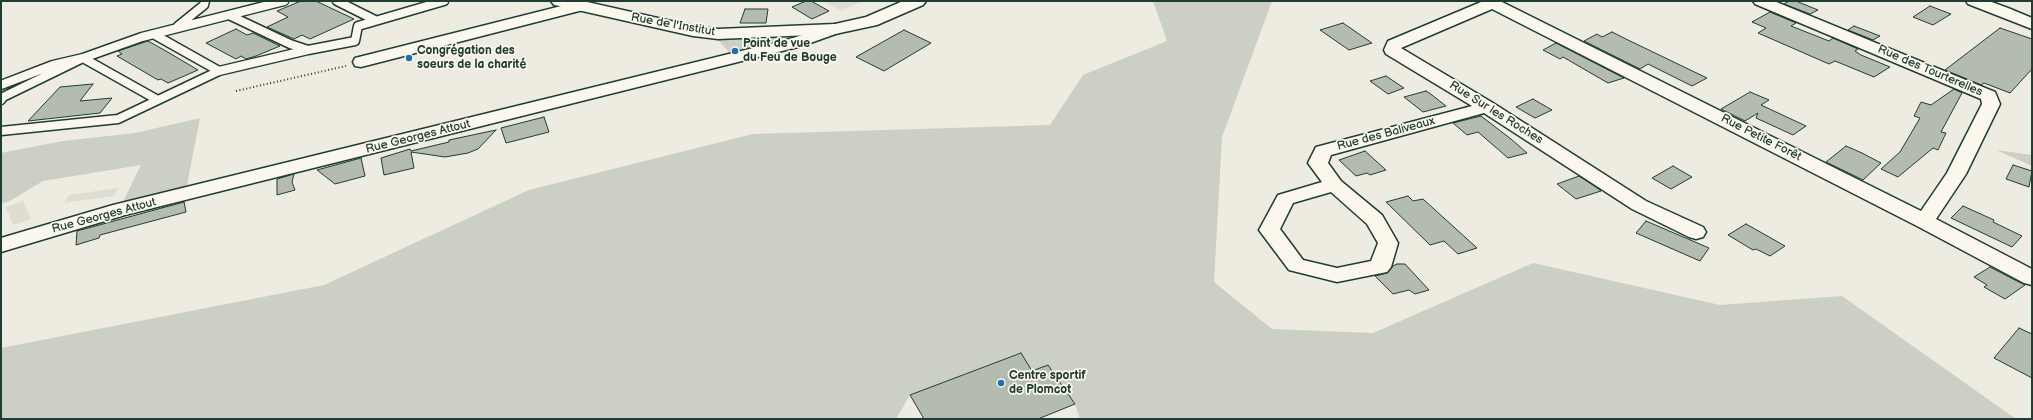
<!DOCTYPE html>
<meta charset="utf-8">
<style>
body{margin:0}
#map{position:relative;width:2033px;height:420px;overflow:hidden;background:#eeece1;font-family:"Balsamiq Sans",sans-serif}
canvas{display:block}
.frame{position:absolute;inset:0;border:2px solid #1f3d34;pointer-events:none}
</style>
<div id="map">
<canvas width="2033" height="420"></canvas>
<div class="frame"></div>
</div>
<script>
const g = document.querySelector('canvas').getContext('2d');
g.lineJoin = 'round';
function fill(path, color) { g.fillStyle = color; g.fill(path, 'evenodd'); }
const poly = rows => new Path2D(rows.map(r => 'M' + r).join(''));
function trace(path, color, width, dash) { g.strokeStyle = color; g.lineWidth = width; g.lineCap = dash ? 'butt' : 'round'; g.setLineDash(dash || []); g.stroke(path); }
function drawText(font, color, halo, rows, align = 'center') {
  g.font = font + ' "Balsamiq Sans",sans-serif'; g.lineWidth = 3.5; g.setLineDash([]); g.textBaseline = 'middle'; g.strokeStyle = halo; g.fillStyle = color; for (const [text, x, y, turn = 0] of rows) {
    g.save(); g.translate(x, y); g.rotate((+turn || 0) * Math.PI / 180); g.textAlign = isNaN(turn) ? turn : align; if (halo) g.strokeText(text, 0, 0); g.fillText(text, 0, 0); g.restore();
  }
}
fill(poly([
 [822,1,862,1,841,11],
 [118,188,114,196,64,203,69,195],
 [23,201,31,219,13,225,6,207]
]), '#ddddd2');
fill(poly([
 [1153,1,1272,1,1222,137,1214,282,1272,329,1373,333,1533,263,1720,305,1842,296,2016,419,1080,419,1075,404,1048,365,1032,371,1020,353,910,395,896,419,1,419,1,348,324,285,529,190,753,134,1050,125,1083,75,1167,41],
 [780,36,783,41,731,54,717,39],
 [200,118,186,190,123,202,141,165,43,181,8,202,1,203,1,153,63,141,135,133],
 [1996,150,2032,155,2032,166]
]), '#cbcfc4');
const building = poly([
 [301,1,316,1,354,19,310,39,302,35,294,39,267,27,288,17,277,11,301,1],
 [806,1,811,1,829,11,812,19,792,7,806,1],
 [1789,1,1796,1,1818,10,1810,14,1784,4,1789,1],
 [1930,6,1951,14,1933,25,1913,17,1930,6],
 [745,9,768,9,766,23,740,23,745,9],
 [1770,12,1796,23,1791,26,1829,41,1833,38,1858,49,1855,51,1861,55,1890,67,1874,77,1835,61,1829,64,1758,33,1766,28,1752,22,1770,12],
 [1343,23,1372,43,1349,50,1320,30,1343,23],
 [1854,26,1880,36,1873,40,1848,30,1854,26],
 [2000,28,2032,39,2032,69,2010,93,1984,83,1981,85,1945,70,2000,28],
 [236,29,247,35,253,33,280,46,256,56,246,59,241,56,236,59,206,43,236,29],
 [904,30,931,43,884,71,856,57,904,30],
 [1612,32,1628,40,1707,78,1692,86,1648,64,1640,69,1584,41,1597,34,1602,37,1612,32],
 [148,41,166,51,198,70,168,83,161,79,158,80,117,56,122,54,118,51,148,41],
 [1556,43,1624,78,1608,83,1563,57,1560,59,1543,50,1556,43],
 [1386,76,1404,88,1388,94,1370,81,1386,76],
 [93,84,80,101,112,98,100,113,28,121,60,87,93,84],
 [1954,89,1962,93,1941,132,1946,133,1938,150,1933,148,1898,177,1881,169,1900,152,1920,118,1914,116,1921,102,1931,105,1954,89],
 [1426,91,1432,95,1446,106,1423,112,1404,97,1426,91],
 [1750,92,1769,100,1761,105,1806,126,1793,135,1756,118,1758,113,1745,121,1721,109,1750,92],
 [1533,99,1552,110,1535,118,1516,107,1533,99],
 [1481,116,1511,139,1527,153,1508,158,1478,132,1467,135,1453,123,1481,116],
 [544,117,549,132,506,143,501,128,544,117],
 [496,130,478,149,468,153,445,157,411,152,414,168,384,175,381,158,410,149,411,151,449,142,449,140,496,130],
 [1846,146,1862,153,1881,163,1863,180,1826,162,1846,146],
 [1365,151,1386,170,1370,175,1367,173,1356,176,1339,160,1365,151],
 [361,158,365,176,335,184,317,170,361,158],
 [2013,165,2032,171,2029,187,2006,179,2013,165],
 [1673,166,1692,177,1671,189,1652,178,1673,166],
 [294,174,292,182,295,190,277,195,277,179,294,174],
 [1579,176,1596,187,1601,191,1576,199,1557,184,1579,176],
 [1408,196,1413,201,1423,199,1477,248,1458,254,1444,241,1430,245,1386,202,1408,196],
 [184,202,186,212,100,235,99,238,76,245,77,231,184,202],
 [1963,206,1994,220,1993,222,2022,236,2012,247,1951,218,1963,206],
 [1646,221,1709,248,1700,261,1636,233,1646,221],
 [1746,224,1785,246,1770,256,1756,249,1753,250,1728,235,1746,224],
 [1397,264,1405,264,1429,290,1415,294,1409,290,1393,294,1375,276,1387,273,1393,266,1397,264],
 [1990,267,2013,279,2025,285,2005,299,1984,287,1987,285,1974,277,1990,267],
 [2019,328,2032,334,2032,378,1994,358,2019,328],
 [1021,353,1032,371,1048,365,1075,404,1038,419,924,419,910,395,1021,353]
]);
fill(building, '#b4bbb0');
trace(building, '#1f3d34', 1);
const lane = poly([
 [337,1,375,20],
 [231,16,290,44,308,50,355,41,358,26,444,1],
 [178,26,204,5,205,1],
 [155,35,219,71],
 [1,85,53,65,83,58,156,99],
 [1,100,3,97,83,58,142,37,284,1],
 [1,131,118,119,219,71,308,50]
]);
const street = poly([
 [581,1,587,3,589,6,587,9,361,67,355,66,353,62,355,58,581,1],
 [1480,1,1500,1,1921,211,1947,173,1982,104,1981,99,1755,4,1753,1,1774,1,1995,92,2000,104,1966,174,1936,219,2032,269,2032,285,2024,283,1917,226,1492,9,1401,48,1493,103,1646,201,1703,227,1706,232,1703,237,1696,239,1689,237,1632,209,1484,113,1331,155,1328,163,1341,181,1382,215,1398,243,1391,267,1387,272,1337,282,1289,270,1259,230,1278,195,1322,182,1308,163,1316,147,1472,106,1386,54,1384,50,1388,41,1481,2,1480,1],
 [1331,192,1367,224,1378,243,1371,261,1337,268,1303,260,1280,229,1293,203,1331,192],
 [1966,1,1989,1,2008,8,2032,18,2032,29,1968,4,1966,1],
 [835,24,841,26,843,29,841,32,802,46,125,215,1,252,1,238,113,205,790,39,835,24]
]);
const secondary = poly([
 [551,1,583,1,693,26,718,29,835,24,866,17,903,1,926,1,923,5,877,25,835,34,718,39,693,36,560,6,554,5,551,1]
]);
trace(lane, '#1f3d34', 11);
trace(street, '#1f3d34', 3);
trace(secondary, '#1f3d34', 3);
trace(poly([
 [236,91,346,66]
]), '#1f3d34', 2, [1, 2.5]);
trace(lane, '#fbf7ec', 8);
fill(street, '#fbf7ec');
fill(secondary, '#fbf7ec');
for (const [x, y, r, color] of [
 [735,51,4,"#1f6fb2"],
 [409,58,4,"#1f6fb2"],
 [1001,383,4,"#1f6fb2"]
]) { const dot = new Path2D(); dot.arc(x, y, r, 0, 2 * Math.PI); g.fillStyle = color; g.fill(dot); trace(dot, '#fbf7ec', 1.5); }
drawText('12px', '#1f3d34', '#fbf7ec', [
 ["Rue de l'Institut",673,25,10],
 ["Rue des Tourterelles",1930,71,23],
 ["Rue Sur les Roches",1496,113,32],
 ["Rue des Baliveaux",1386,134,-15],
 ["Rue Georges Attout",418,137,-14],
 ["Rue Petite Forêt",1761,138,27],
 ["Rue Georges Attout",104,216,-15]
]);
drawText('bold 12px', '#1f3d34', '#fbf7ec', [
 ["Point de vue",743,44],
 ["du Feu de Bouge",743,58],
 ["Congrégation des",417,51],
 ["soeurs de la charité",417,65],
 ["Centre sportif",1009,376],
 ["de Plomcot",1009,390]
], 'left');
</script>
